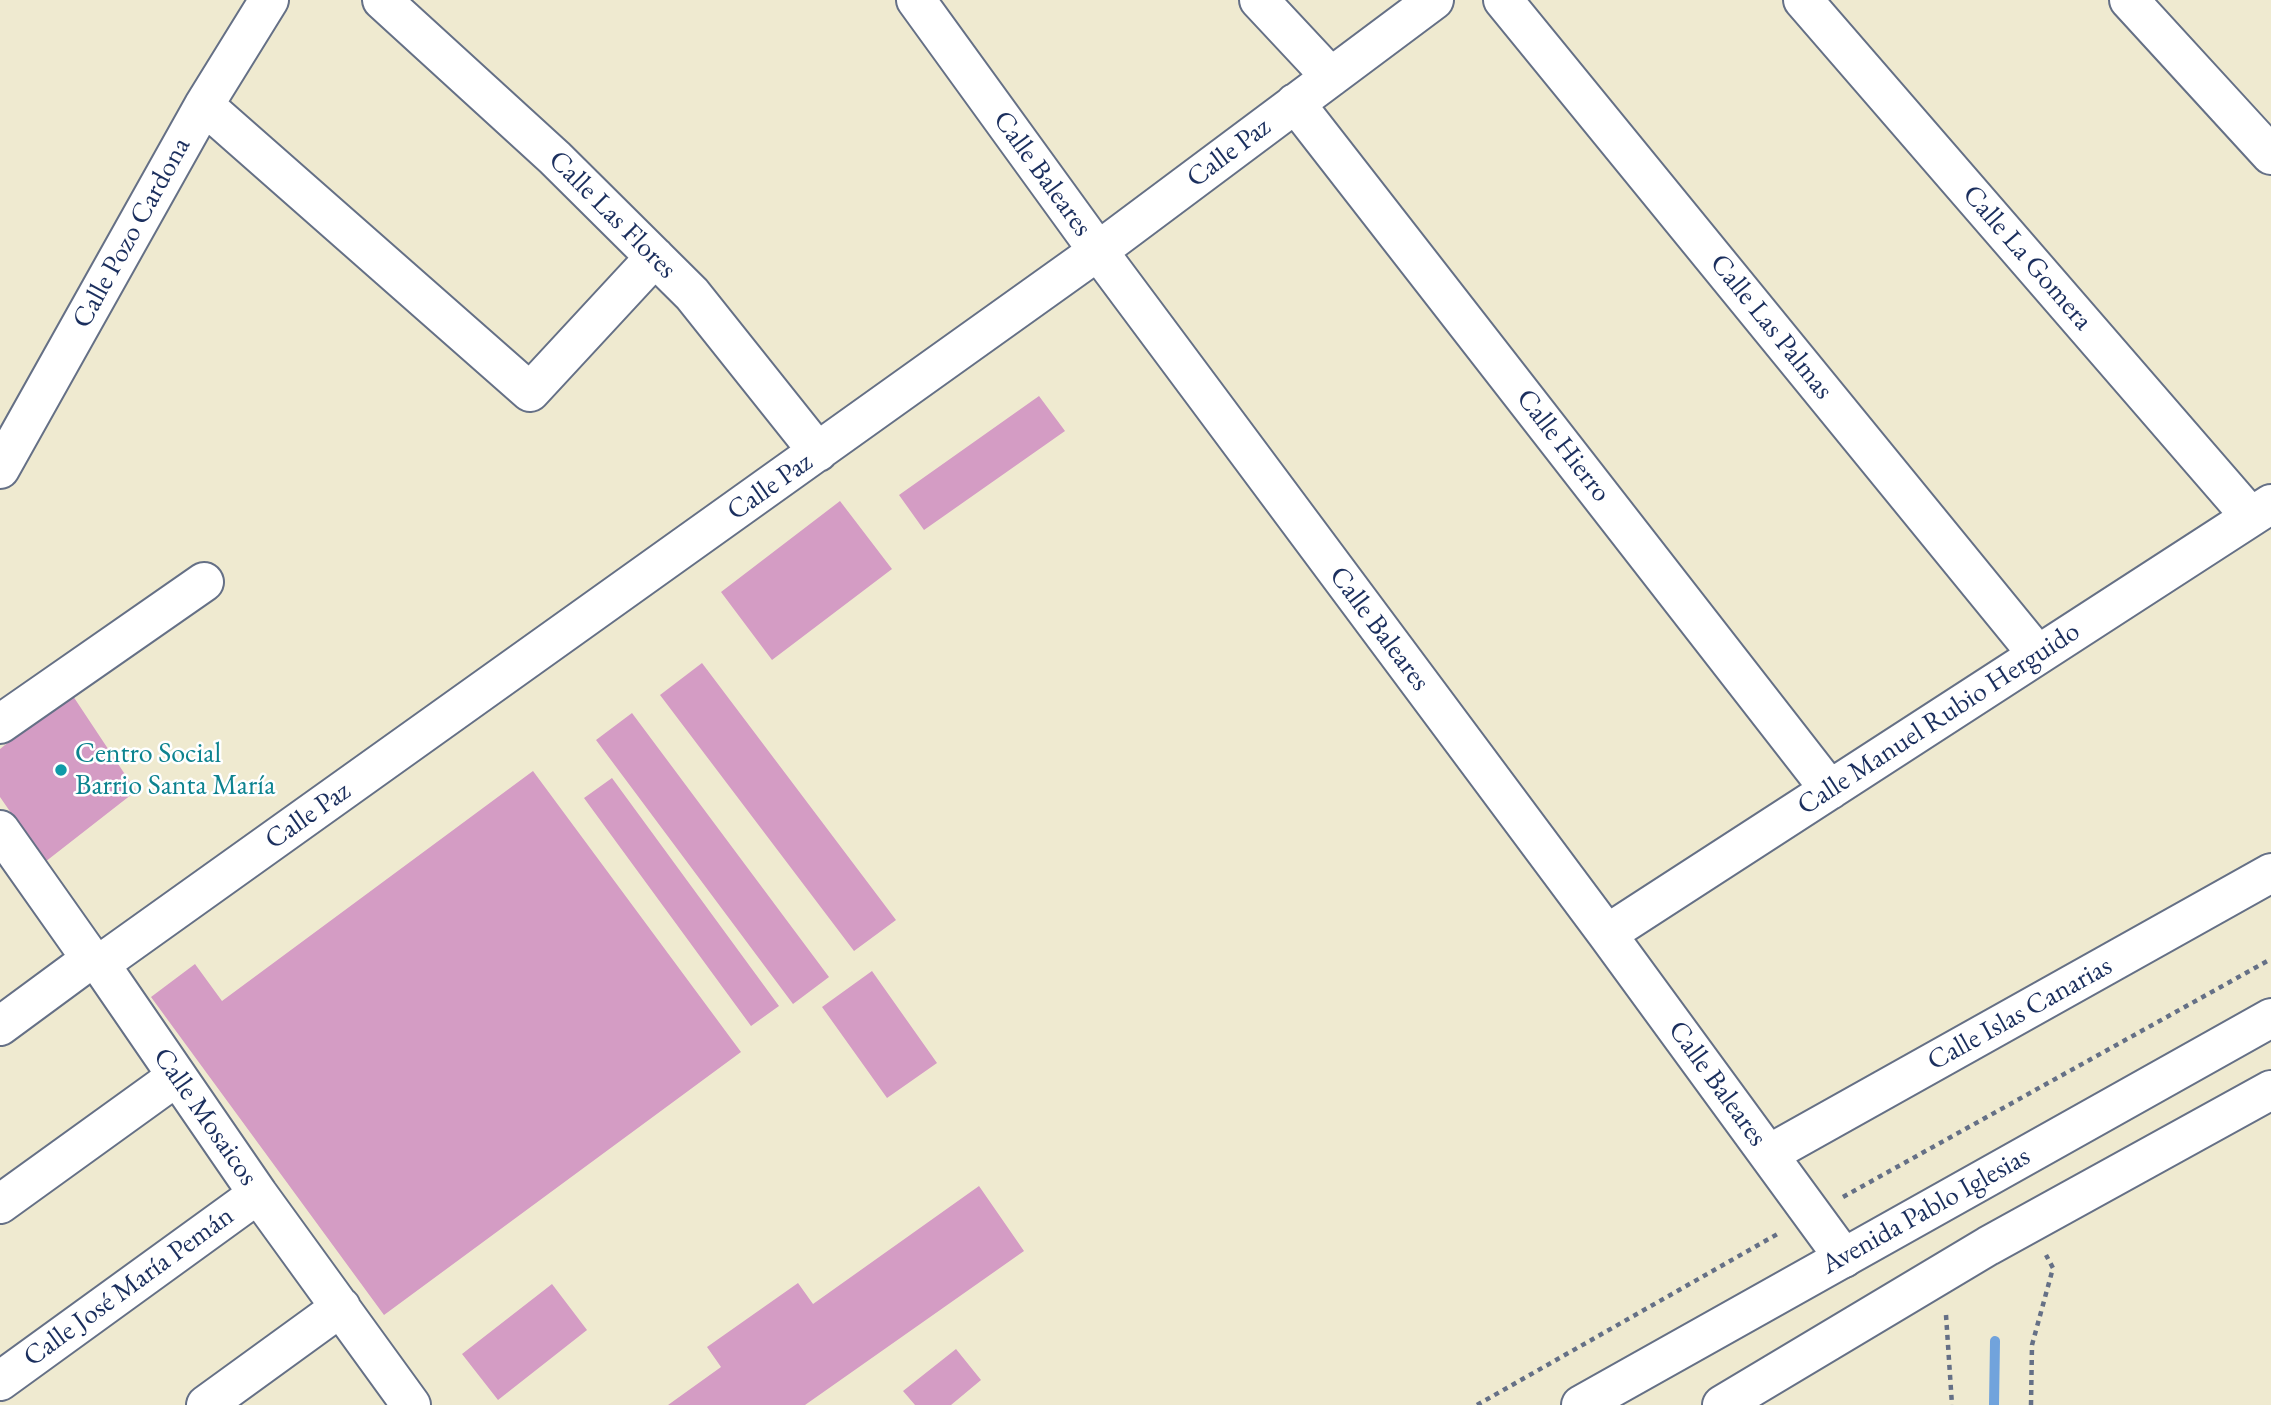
<!DOCTYPE html>
<meta charset="utf-8">
<style>
body{margin:0}
canvas{display:block;background:#efead0}
</style>
<canvas width="2271" height="1405"></canvas>
<script>
const g = document.querySelector('canvas').getContext('2d');
g.lineJoin = 'round';
const poly = rows => new Path2D(rows.map(r => 'M' + r).join(''));
function trace(path, color, width, dash) { g.strokeStyle = color; g.lineWidth = width; g.lineCap = dash ? 'butt' : 'round'; g.setLineDash(dash || []); g.stroke(path); }
function fill(path, color) { g.fillStyle = color; g.fill(path, 'evenodd'); }
function drawText(font, color, halo, rows, align = 'center') {
  g.font = font + ' "EB Garamond",serif'; g.lineWidth = 5; g.setLineDash([]); g.textBaseline = 'middle'; g.strokeStyle = halo; g.fillStyle = color; for (const [text, x, y, turn = 0] of rows) {
    g.save(); g.translate(x, y); g.rotate((+turn || 0) * Math.PI / 180); g.textAlign = isNaN(turn) ? turn : align; if (halo) g.strokeText(text, 0, 0); g.fillText(text, 0, 0); g.restore();
  }
}
trace(poly([
 [1994,1405,1995,1341]
]), '#71a3dc', 10);
fill(poly([
 [1039,396,1065,431,924,530,899,495],
 [840,501,892,569,772,660,721,592],
 [702,663,896,920,854,951,660,695],
 [71,693,136,791,45,862,0,797,0,749],
 [632,713,829,977,793,1004,596,740],
 [533,771,741,1052,384,1315,151,997,195,964,222,1001],
 [612,778,779,1006,751,1026,584,798],
 [872,971,937,1063,887,1098,822,1007],
 [979,1186,1024,1251,805,1405,668,1405,721,1367,707,1347,798,1283,813,1304],
 [552,1284,587,1330,498,1400,462,1354],
 [956,1349,981,1380,951,1405,915,1405,903,1391]
]), '#d49cc4');
const street = poly([
 [382,0,555,158,692,294,818,452],
 [916,0,1098,251,1607,934,1844,1258],
 [1259,0,1331,77],
 [1503,0,2038,655],
 [1803,0,2251,517],
 [2129,0,2271,155],
 [1295,103,1830,790],
 [204,105,530,392,655,257],
 [0,469,204,105,269,0],
 [0,724,204,582],
 [0,830,91,959,100,964,258,1194,411,1405],
 [1607,934,2271,504],
 [100,964,1098,251,1434,0],
 [0,1026,91,959],
 [1769,1154,2271,873],
 [0,1204,176,1077],
 [0,1381,258,1194],
 [206,1405,341,1307],
 [1722,1405,1988,1246,2271,1090]
]);
const secondary = poly([
 [1581,1405,2271,1018]
]);
trace(street, '#657086', 42);
trace(secondary, '#657086', 42);
trace(poly([
 [1843,1197,2271,959],
 [1946,1315,1952,1405],
 [1477,1405,1781,1232],
 [2031,1405,2032,1345,2053,1268,2046,1255]
]), '#657086', 4.5, [5, 5]);
trace(street, '#fff', 38);
trace(secondary, '#fff', 38);
for (const [x, y, r, color] of [
 [61,770,7,"#0f9aa8"]
]) { const dot = new Path2D(); dot.arc(x, y, r, 0, 2 * Math.PI); g.fillStyle = color; g.fill(dot); trace(dot, '#fff', 2.5); }
drawText('28px', '#1b2f5e', '#fff', [
 ["Calle Paz",1229,153,-37],
 ["Calle Baleares",1042,174,54],
 ["Calle Las Flores",612,215,45],
 ["Calle Pozo Cardona",132,233,-61],
 ["Calle La Gomera",2027,258,49],
 ["Calle Las Palmas",1771,327,51],
 ["Calle Hierro",1563,446,52],
 ["Calle Paz",770,487,-35],
 ["Calle Baleares",1379,629,53],
 ["Calle Manuel Rubio Herguido",1939,719,-33],
 ["Calle Paz",308,816,-35],
 ["Calle Islas Canarias",2020,1014,-29],
 ["Calle Baleares",1717,1084,54],
 ["Calle Mosaicos",205,1117,55],
 ["Avenida Pablo Iglesias",1926,1211,-29],
 ["Calle José María Pemán",129,1287,-36]
]);
drawText('28px', '#0d838f', '#fff', [
 ["Centro Social",75,754],
 ["Barrio Santa María",75,786]
], 'left');
</script>
